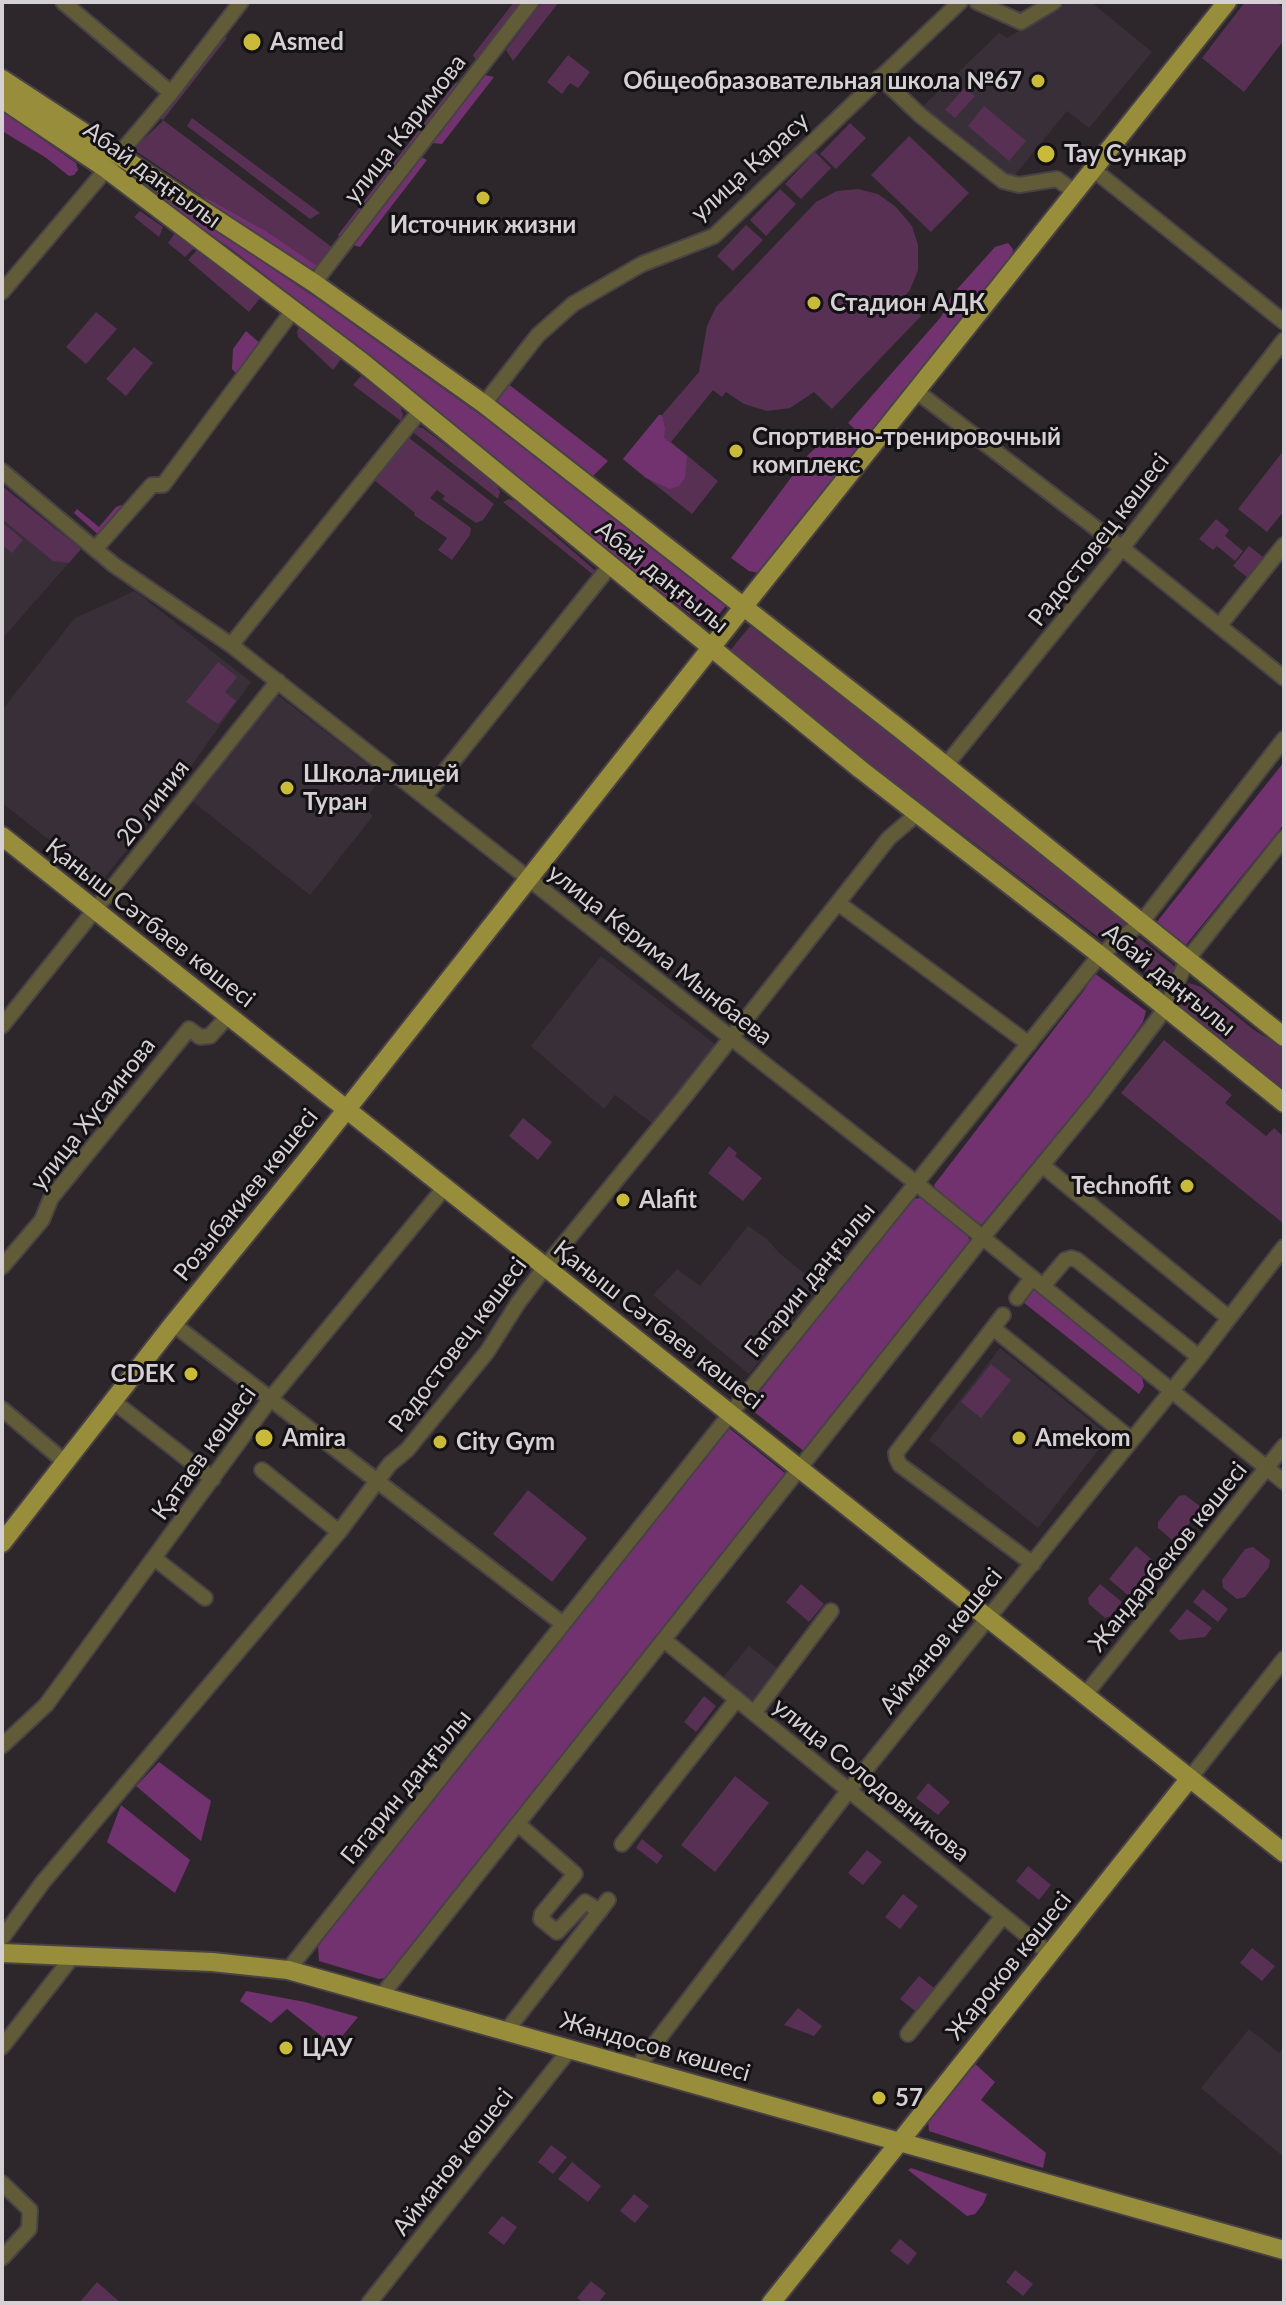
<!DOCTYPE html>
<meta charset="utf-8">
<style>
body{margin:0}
#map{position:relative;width:1286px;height:2305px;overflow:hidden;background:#2d272c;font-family:Lato,sans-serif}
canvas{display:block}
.frame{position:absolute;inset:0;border:4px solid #d4d0d4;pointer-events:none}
</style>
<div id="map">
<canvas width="1286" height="2305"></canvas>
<div class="frame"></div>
</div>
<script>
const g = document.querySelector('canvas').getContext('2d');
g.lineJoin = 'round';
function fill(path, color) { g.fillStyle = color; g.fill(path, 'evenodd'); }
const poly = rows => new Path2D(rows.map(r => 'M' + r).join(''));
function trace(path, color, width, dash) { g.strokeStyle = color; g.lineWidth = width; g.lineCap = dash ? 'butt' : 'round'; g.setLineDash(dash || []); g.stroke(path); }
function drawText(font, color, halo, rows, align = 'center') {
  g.font = font + ' Lato,sans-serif'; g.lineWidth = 6; g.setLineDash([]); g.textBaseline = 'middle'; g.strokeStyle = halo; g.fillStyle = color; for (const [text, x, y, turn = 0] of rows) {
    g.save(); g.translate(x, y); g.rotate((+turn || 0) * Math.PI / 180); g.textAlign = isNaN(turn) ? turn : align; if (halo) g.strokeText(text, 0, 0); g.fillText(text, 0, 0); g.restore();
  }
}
fill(poly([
 [1068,2,1091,2,1152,52,1089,128,1067,111,1015,175,1005,175,919,110,999,33,1007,38],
 [2,486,81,549,2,639],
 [135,591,251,682,171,794,102,881,2,803,2,710,75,618],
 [275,693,383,776,361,805,373,816,310,895,191,800],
 [601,956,716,1045,652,1123,615,1095,604,1109,531,1046],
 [748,1226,767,1239,779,1253,820,1286,749,1374,653,1295,677,1269,700,1286],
 [1000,1348,1109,1436,1038,1528,929,1440],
 [749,1646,777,1668,751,1702,721,1680],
 [1249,2029,1279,2053,1284,2048,1284,2157,1201,2088]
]), '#392f38');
fill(poly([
 [514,2,531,2,480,68,473,55],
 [542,2,559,2,513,61,506,50],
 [1245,2,1276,2,1284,8,1284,40,1244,92,1202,58],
 [221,35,227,38,163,120,333,248,319,267,266,231,198,193,133,149,163,121,160,117],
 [568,55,590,72,578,88,570,83,562,94,547,82],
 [965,87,975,96,955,118,945,110],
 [984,106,1026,141,1009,161,968,126],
 [192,118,320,213,310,219,187,126],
 [850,123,866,138,836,169,820,154],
 [909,136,969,193,931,232,871,175],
 [815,152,831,168,801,199,785,184],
 [780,189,796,204,766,236,750,220],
 [858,189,878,194,896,207,912,226,918,245,918,270,910,290,903,298,921,316,832,409,814,392,790,408,767,411,744,404,726,392,722,397,713,390,671,442,718,481,692,514,623,459,659,415,662,415,699,372,707,326,716,307,816,202,837,191],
 [140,211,163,227,159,237,134,217],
 [746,225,763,240,733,271,717,256],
 [175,233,197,245,185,257,168,243],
 [200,247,260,298,249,312,188,260],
 [96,312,117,329,86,364,66,347],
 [299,328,305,328,341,359,333,370,298,337,297,331],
 [134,347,153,363,126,396,106,379],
 [361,376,400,406,403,415,401,421,353,385],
 [415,427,423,428,496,484,500,492,498,499,410,430],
 [405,437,408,437,494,504,483,520,476,523,442,499,445,496,437,490,430,498,471,528,470,535,452,560,438,550,447,538,414,515,415,513,374,480,373,477],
 [1284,450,1284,511,1267,532,1238,509],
 [2,486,81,549,69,563,53,561,2,519],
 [509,499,515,501,599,574,596,577,503,502],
 [1216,519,1229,530,1225,536,1243,551,1235,561,1217,546,1213,550,1199,539],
 [2,522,23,540,12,553,2,545],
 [1249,546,1263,557,1247,577,1233,566],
 [750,626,1126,918,1128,923,1122,931,1110,940,1102,940,820,726,729,652],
 [218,662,237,677,225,692,236,701,218,724,186,702],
 [1139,938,1174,966,1177,973,1167,984,1160,983,1125,956,1124,950],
 [1189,983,1201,987,1254,1030,1284,1048,1284,1089,1183,1009,1179,1003,1181,994],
 [1164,1040,1232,1095,1225,1103,1266,1136,1274,1128,1284,1137,1284,1224,1121,1093],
 [523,1118,552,1142,538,1160,509,1136],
 [729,1146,737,1153,735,1156,762,1178,743,1201,708,1173],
 [991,1364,1011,1380,981,1418,961,1402],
 [528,1490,587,1538,552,1582,493,1534],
 [1185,1495,1201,1507,1178,1539,1172,1540,1158,1528,1158,1522,1179,1496],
 [1136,1546,1157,1564,1130,1597,1109,1579],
 [1253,1547,1270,1560,1269,1567,1245,1597,1237,1599,1223,1588,1222,1580,1245,1549],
 [801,1584,824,1604,809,1622,786,1602],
 [1100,1584,1122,1602,1111,1616,1105,1618,1089,1604,1088,1598],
 [1203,1589,1228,1609,1218,1622,1193,1602],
 [1187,1609,1212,1628,1205,1637,1179,1640,1169,1631],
 [704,1696,716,1706,696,1732,684,1722],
 [735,1776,769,1803,715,1872,681,1845],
 [928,1783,950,1802,938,1815,916,1798],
 [642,1839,663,1856,657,1864,636,1848],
 [867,1850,882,1862,863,1885,848,1873],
 [1028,1866,1051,1885,1039,1900,1016,1881],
 [903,1894,918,1906,900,1929,885,1917],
 [1252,1948,1275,1966,1262,1981,1240,1963],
 [919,1976,934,1988,915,2011,900,1999],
 [798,2008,822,2026,814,2036,784,2025],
 [551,2145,567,2157,553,2174,538,2162],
 [572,2162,601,2186,588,2202,558,2179],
 [634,2194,649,2206,635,2223,620,2211],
 [502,2216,517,2227,504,2245,488,2233],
 [900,2239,917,2253,908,2265,890,2251],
 [1015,2270,1033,2284,1023,2296,1006,2282],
 [591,2281,606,2293,598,2303,584,2303,577,2298],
 [97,2282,121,2303,79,2303]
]), '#573054');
fill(poly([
 [476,73,494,77,442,144,423,142,414,153,427,160,360,247,345,243,338,235,453,86,457,82,465,87],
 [2,111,76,163,78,170,74,175,69,176,45,157,2,131],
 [145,183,322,302,490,422,728,603,708,628,534,494,314,313,230,248,142,187],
 [198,193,266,231,319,267,309,274,238,225],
 [1008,243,1013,249,1012,256,865,438,848,423,941,317,951,296,995,247],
 [246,331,262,345,238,375,232,369,233,349],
 [507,383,608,461,589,480,492,399],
 [659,415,662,415,665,428,664,438,687,456,685,478,679,486,670,489,646,478,623,459],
 [837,428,859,449,759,573,749,571,731,558,808,455],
 [121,505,122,512,101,537,74,513,77,509,99,527,116,507],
 [1284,762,1284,824,1185,946,1156,923],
 [1094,973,1146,1011,1143,1022,1105,1076,982,1224,978,1224,936,1190,934,1185,1085,989],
 [923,1197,967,1235,970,1241,805,1452,748,1407,903,1207,914,1199],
 [1033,1286,1141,1372,1144,1386,1139,1394,1023,1302],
 [729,1428,786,1474,397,1967,385,1978,379,1979,319,1961,318,1947,327,1934],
 [159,1762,211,1801,201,1841,136,1786],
 [121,1805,190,1860,175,1893,107,1842],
 [246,1991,305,2002,358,2017,334,2046,287,2009,271,2023,240,2001],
 [972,2061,995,2082,981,2100,1046,2153,1043,2168,929,2131,928,2120],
 [911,2168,987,2194,983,2204,975,2214,967,2216,908,2170]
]), '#723270');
const minor = poly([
 [63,2,171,93],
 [977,2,1021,22,1054,2],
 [880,77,920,115,1003,181,1019,185,1057,179,1075,192],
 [1094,170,1284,322],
 [314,283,531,2],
 [2,292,171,93,241,2],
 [916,391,1122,548,1284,678],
 [484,404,538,335,573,304,642,264,714,236,960,2],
 [2,471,114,565,231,645,907,1176,1284,1482],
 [95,549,152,485,163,485,294,309],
 [1219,626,1284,545],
 [231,645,420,411],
 [946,765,1122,548,1284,340],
 [425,796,610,566],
 [838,903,1029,1044],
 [2,1026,278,681],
 [1042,1165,1229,1318],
 [2,1267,42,1220,51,1198,189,1029,200,1037,210,1036,228,1016],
 [1043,1286,1065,1260,1071,1258,1077,1260,1199,1357],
 [1017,1298,1032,1278],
 [173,1324,563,1624],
 [993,1328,1003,1315],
 [113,1401,213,1479],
 [2,1409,65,1462],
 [262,1470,339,1532],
 [154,1558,205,1598],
 [1033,1564,900,1465,897,1459,896,1453,993,1328,1132,1440],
 [664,1640,1050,1954],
 [1085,1695,1284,1446],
 [754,1713,831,1611],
 [2,1746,46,1705,271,1398,445,1187],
 [1190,1778,1284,1659],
 [518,1824,575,1874,542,1914,541,1919,557,1932,585,1902,600,1911],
 [622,1844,737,1699],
 [2,1938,43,1882,339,1532,390,1464,407,1450,487,1352,518,1303,545,1267,686,1095,889,838,917,814],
 [288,1970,743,1398,1100,955,1141,923,1284,739],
 [381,1996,983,1237,1094,1102,1166,1008,1187,960,1284,838],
 [507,2030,608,1900],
 [908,2034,1003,1916],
 [2,2047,73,1956],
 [637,2067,849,1790,1199,1357,1284,1247],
 [2,2183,30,2210,29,2229,2,2258],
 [369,2303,571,2048]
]);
const major = poly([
 [2,79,314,283,484,404,900,729,1284,1037],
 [2,99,105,168,362,362,860,769,1100,955,1284,1103],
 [2,836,1284,1853],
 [2,1543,173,1324,309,1157,744,606,1227,2],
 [2,1953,212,1962,288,1970,1284,2250],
 [771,2303,1190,1778]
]);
trace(minor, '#484247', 18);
trace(major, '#484247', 22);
trace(minor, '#615c37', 14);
trace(major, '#988d3b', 18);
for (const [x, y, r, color] of [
 [252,42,10,"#caba39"],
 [1038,81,8,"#caba39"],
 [1046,154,10,"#caba39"],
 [483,198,8,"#caba39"],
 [814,303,8,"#caba39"],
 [736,451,8,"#caba39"],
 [287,788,8,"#caba39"],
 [1187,1186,8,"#caba39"],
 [623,1200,8,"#caba39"],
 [191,1374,8,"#caba39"],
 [264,1438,10,"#caba39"],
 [1019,1438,8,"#caba39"],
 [440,1442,8,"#caba39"],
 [286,2048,8,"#caba39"],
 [879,2098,8,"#caba39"]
]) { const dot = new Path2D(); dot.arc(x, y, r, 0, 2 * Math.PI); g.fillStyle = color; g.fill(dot); trace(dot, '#131113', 3); }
drawText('bold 24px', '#d4d0d4', '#131113', [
 ["Asmed",270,42],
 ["Общеобразовательная школа №67",1022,81,"right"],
 ["Тау Сункар",1064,154],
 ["Источник жизни",483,225,"center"],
 ["Стадион АДК",830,303],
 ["Спортивно-тренировочный",752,437],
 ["комплекс",752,465],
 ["Школа-лицей",303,774],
 ["Туран",303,802],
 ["Technofit",1171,1186,"right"],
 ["Alafit",639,1200],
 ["CDEK",175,1374,"right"],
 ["Amira",282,1438],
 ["Amekom",1035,1438],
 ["City Gym",456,1442],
 ["ЦАУ",302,2048],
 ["57",895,2098]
], 'left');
drawText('24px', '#d4d0d4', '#131113', [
 ["улица Каримова",405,129,-52],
 ["улица Карасу",750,167,-42],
 ["Абай даңғылы",152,175,36],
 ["Радостовец көшесі",1099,540,-52],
 ["Абай даңғылы",662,577,39],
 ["20 линия",153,803,-52],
 ["Қаныш Сәтбаев көшесі",150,923,38],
 ["улица Керима Мынбаева",660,955,38],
 ["Абай даңғылы",1169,980,39],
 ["улица Хусаинова",93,1114,-52],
 ["Розыбакиев көшесі",246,1195,-51],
 ["Гагарин даңғылы",810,1280,-51],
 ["Қаныш Сәтбаев көшесі",658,1325,38],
 ["Радостовец көшесі",458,1345,-53],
 ["Қатаев көшесі",204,1453,-54],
 ["Жандарбеков көшесі",1168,1557,-51],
 ["Айманов көшесі",941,1641,-51],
 ["улица Солодовникова",871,1780,39],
 ["Гагарин даңғылы",406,1787,-51],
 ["Жароков көшесі",1009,1966,-51],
 ["Жандосов көшесі",655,2047,16],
 ["Айманов көшесі",453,2162,-52]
]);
</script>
